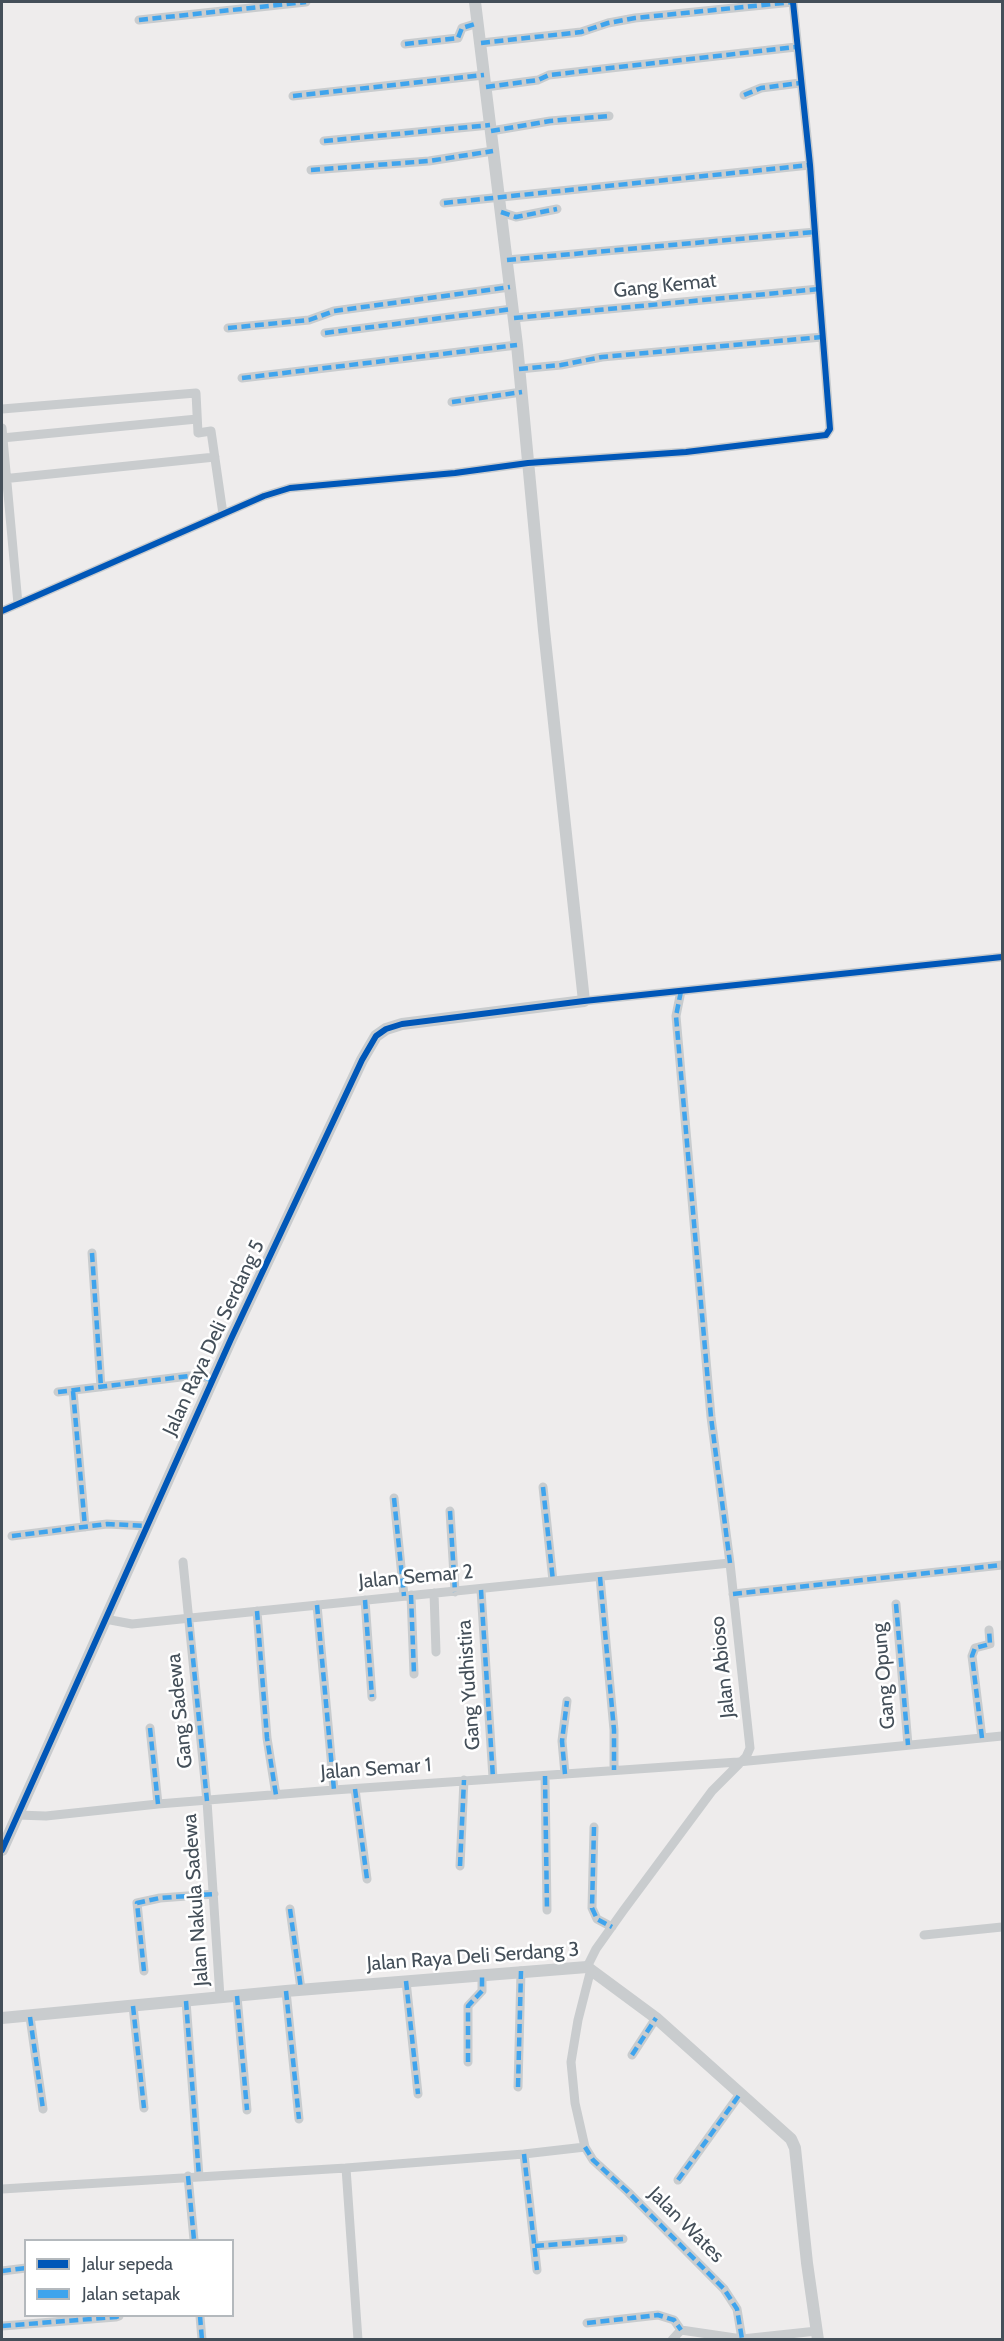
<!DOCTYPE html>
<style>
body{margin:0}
#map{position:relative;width:1004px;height:2341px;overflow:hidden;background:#eeecec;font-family:Cabin,sans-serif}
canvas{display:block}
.frame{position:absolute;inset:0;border:3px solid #444f59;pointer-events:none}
.legend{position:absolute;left:24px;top:2239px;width:210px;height:78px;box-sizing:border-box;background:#fff;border:2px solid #b4b9bd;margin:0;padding:8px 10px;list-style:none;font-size:18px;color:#444f59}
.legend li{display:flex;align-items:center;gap:12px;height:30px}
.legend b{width:30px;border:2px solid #b4b9bd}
</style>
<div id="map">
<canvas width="1004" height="2341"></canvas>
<div class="frame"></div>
<ul class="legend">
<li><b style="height:8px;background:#0057b8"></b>Jalur sepeda</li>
<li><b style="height:8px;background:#3fa4ed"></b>Jalan setapak</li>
</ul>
</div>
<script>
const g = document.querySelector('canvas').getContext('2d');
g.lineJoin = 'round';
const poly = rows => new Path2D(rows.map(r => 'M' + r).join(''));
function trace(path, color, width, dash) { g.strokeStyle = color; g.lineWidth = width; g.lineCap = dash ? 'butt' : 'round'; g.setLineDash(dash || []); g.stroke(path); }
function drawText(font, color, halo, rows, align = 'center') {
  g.font = font + ' Cabin,sans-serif'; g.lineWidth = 5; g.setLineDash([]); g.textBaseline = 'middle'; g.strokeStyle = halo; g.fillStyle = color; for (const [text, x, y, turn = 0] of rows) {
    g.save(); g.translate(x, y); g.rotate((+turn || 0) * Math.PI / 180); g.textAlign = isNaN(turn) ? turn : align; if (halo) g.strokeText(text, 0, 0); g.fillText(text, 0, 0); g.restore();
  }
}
trace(poly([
 [139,20,306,2],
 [481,43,581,32,608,23,635,18,793,2],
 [405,44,458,38,462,28,478,23],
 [486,87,538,80,549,75,796,47],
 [744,95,761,88,800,83],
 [293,96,484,75],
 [491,131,550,121,609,116],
 [324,141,490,125],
 [311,170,429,161,493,151],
 [444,203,810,165],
 [501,212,516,217,557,209],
 [507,260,815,232],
 [514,318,819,289],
 [228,328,309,320,334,311,510,287],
 [325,333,512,309],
 [519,369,561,365,602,357,822,337],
 [242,378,517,345],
 [452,402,522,392],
 [2,409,196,393,198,433,211,431,223,514],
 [2,428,18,604],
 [2,438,197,419],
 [2,479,215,457],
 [2,611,264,496,290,488,455,473,528,463,686,452,826,435,830,429,819,289,810,165,793,2],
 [584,1001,1002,957],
 [92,1253,101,1387],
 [73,1391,85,1527],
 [58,1392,189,1376,203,1376,212,1381],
 [543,1487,553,1581],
 [394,1498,404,1596],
 [450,1511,455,1592],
 [12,1536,107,1524,147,1526],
 [183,1562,207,1801,220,1997],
 [600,1577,614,1730,614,1770],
 [481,1590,493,1778],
 [434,1593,436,1652],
 [733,1594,1002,1565],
 [411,1595,414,1674],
 [365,1600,372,1697],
 [896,1604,908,1745],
 [317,1605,334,1790],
 [257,1611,267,1738,276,1795],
 [105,1619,132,1624,730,1563],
 [150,1728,158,1804],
 [982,1738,972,1656,975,1648,990,1644,989,1630],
 [565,1774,562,1741,567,1701],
 [545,1776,547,1910],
 [355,1789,367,1879],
 [17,1815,46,1816,158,1804,334,1790,738,1762,1002,1736],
 [594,1827,592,1908,597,1919,612,1927],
 [460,1866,464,1780],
 [290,1909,301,1989],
 [924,1935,1002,1927],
 [587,1967,596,1949,623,1911,712,1791,746,1757,750,1748,730,1563,711,1417,676,1016,681,991],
 [144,1971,137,1903,160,1898,214,1894],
 [406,1981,418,2094],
 [286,1991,299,2119],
 [237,1996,247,2110],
 [186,2001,199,2176],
 [133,2006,144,2108],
 [30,2017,43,2109],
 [632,2055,656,2018],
 [468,2062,468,2006,482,1991,482,1975],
 [518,2087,521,1971],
 [585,2147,593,2160,628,2192,724,2289,737,2309,742,2339],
 [524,2154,537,2270],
 [346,2168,358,2340],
 [188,2176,194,2240],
 [678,2180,740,2094],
 [2,2189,346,2168,524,2154,585,2147,575,2103,571,2062,578,2020,591,1969],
 [535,2246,623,2239],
 [2,2271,26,2268],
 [200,2316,202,2340],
 [587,2323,658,2315,674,2320,681,2330],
 [2,2326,116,2317,119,2316],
 [672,2340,681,2330,742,2339,817,2331]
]), '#c9ccce', 9);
trace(poly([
 [2,1850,231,1339,362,1060,376,1036,386,1029,402,1024,584,1001,544,630,517,345,475,2],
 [2,2018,286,1991,587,1967,656,2018,791,2139,795,2148,807,2263,818,2340]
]), '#c9ccce', 12);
trace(poly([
 [139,20,306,2],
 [481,43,581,32,608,23,635,18,793,2],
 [405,44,458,38,462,28,478,23],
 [486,87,538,80,549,75,796,47],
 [744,95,761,88,800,83],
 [293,96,484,75],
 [491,131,550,121,609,116],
 [324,141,490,125],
 [311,170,429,161,493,151],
 [444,203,810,165],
 [501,212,516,217,557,209],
 [507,260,815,232],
 [514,318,819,289],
 [228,328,309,320,334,311,510,287],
 [325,333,512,309],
 [519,369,561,365,602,357,822,337],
 [242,378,517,345],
 [452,402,522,392],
 [681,991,676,1016,687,1143,711,1417,730,1563],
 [92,1253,101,1387],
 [73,1391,85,1527],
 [58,1392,189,1376,203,1376,212,1381],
 [543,1487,553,1581],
 [394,1498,404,1596],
 [450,1511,455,1592],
 [12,1536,107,1524,147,1526],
 [600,1577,614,1730,614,1770],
 [481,1590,493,1778],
 [733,1594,1002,1565],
 [411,1595,414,1674],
 [365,1600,372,1697],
 [896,1604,908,1745],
 [317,1605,334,1790],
 [257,1611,267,1738,276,1795],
 [189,1618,207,1801],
 [150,1728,158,1804],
 [982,1738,972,1656,975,1648,990,1644,989,1630],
 [565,1774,562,1741,567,1701],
 [545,1776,547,1910],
 [355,1789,367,1879],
 [594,1827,592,1908,597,1919,612,1927],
 [460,1866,464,1780],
 [290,1909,301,1989],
 [144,1971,137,1903,160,1898,214,1894],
 [406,1981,418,2094],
 [286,1991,299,2119],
 [237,1996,247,2110],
 [186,2001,199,2176],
 [133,2006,144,2108],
 [30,2017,43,2109],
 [632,2055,656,2018],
 [468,2062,468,2006,482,1991,482,1975],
 [518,2087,521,1971],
 [585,2147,593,2160,628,2192,724,2289,737,2309,742,2339],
 [524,2154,537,2270],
 [188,2176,194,2240],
 [678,2180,740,2094],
 [535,2246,623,2239],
 [2,2271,26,2268],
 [200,2316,202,2340],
 [587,2323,658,2315,674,2320,681,2330],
 [2,2326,116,2317,119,2316]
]), '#3fa4ed', 4.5, [9, 4.5]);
trace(poly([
 [2,611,264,496,290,488,455,473,528,463,686,452,826,435,830,429,819,289,810,165,793,2],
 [2,1850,231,1339,362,1060,376,1036,386,1029,402,1024,418,1022,584,1001,1002,957]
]), '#0057b8', 6);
drawText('20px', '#444f59', '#fff', [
 ["Gang Kemat",665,286,-6],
 ["Jalan Raya Deli Serdang 5",214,1338,-65],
 ["Jalan Semar 2",416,1577,-5],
 ["Jalan Abioso",723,1667,-96],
 ["Gang Opung",884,1676,-95],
 ["Gang Yudhistira",469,1685,-94],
 ["Gang Sadewa",180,1711,-96],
 ["Jalan Semar 1",376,1769,-4],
 ["Jalan Nakula Sadewa",196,1900,-94],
 ["Jalan Raya Deli Serdang 3",473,1957,-4],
 ["Jalan Wates",686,2225,45]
]);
</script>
